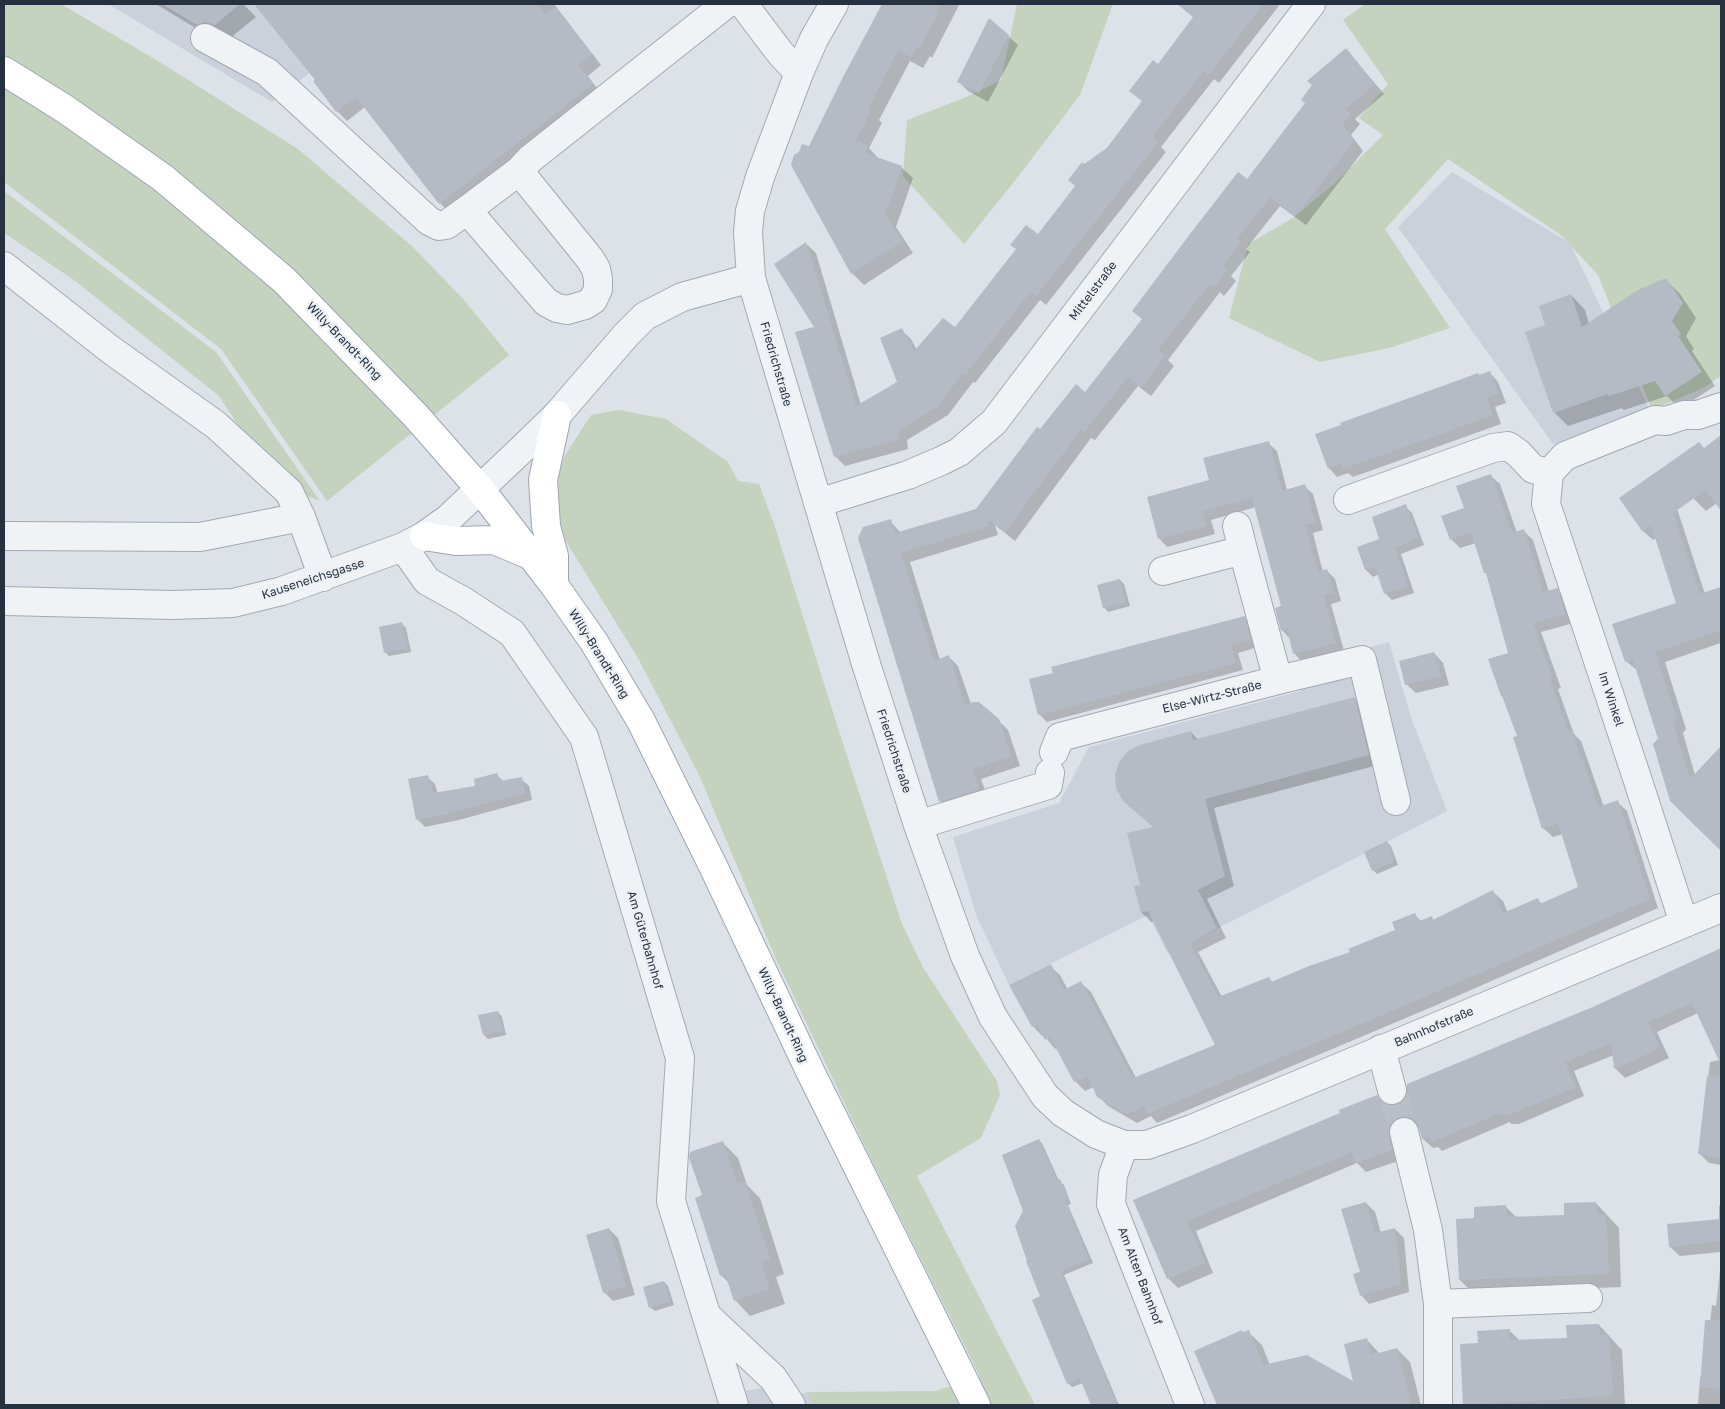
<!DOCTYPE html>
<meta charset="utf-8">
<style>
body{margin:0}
#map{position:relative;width:1725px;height:1409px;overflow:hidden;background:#dde2e8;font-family:"Golos Text",sans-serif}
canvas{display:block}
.frame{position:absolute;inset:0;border:5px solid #26313f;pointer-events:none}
</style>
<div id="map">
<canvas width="1725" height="1409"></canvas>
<div class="frame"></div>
</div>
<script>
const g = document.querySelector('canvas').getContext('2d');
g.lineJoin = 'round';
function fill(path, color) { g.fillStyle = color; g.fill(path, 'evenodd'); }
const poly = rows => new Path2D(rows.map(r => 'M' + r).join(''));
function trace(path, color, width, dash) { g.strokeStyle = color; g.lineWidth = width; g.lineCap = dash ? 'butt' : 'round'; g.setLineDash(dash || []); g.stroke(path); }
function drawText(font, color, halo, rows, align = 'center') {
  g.font = font + ' "Golos Text",sans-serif'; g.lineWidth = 5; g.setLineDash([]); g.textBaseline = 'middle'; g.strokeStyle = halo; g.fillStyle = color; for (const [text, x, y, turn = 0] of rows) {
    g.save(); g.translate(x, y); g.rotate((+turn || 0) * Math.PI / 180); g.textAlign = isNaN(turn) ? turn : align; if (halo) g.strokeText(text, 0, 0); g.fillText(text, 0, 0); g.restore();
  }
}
fill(poly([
 [108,4,400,4,272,102],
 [1452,172,1570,243,1650,410,1553,444,1398,227],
 [1389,642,1412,720,1447,811,1168,954,1148,915,1009,985,976,915,953,837,1059,803,1089,747,1301,691,1295,667],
 [793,1385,797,1395,807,1392,811,1405,747,1405,742,1391]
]), '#cbd1da');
fill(poly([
 [4,4,61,4,158,61,298,149,413,247,464,300,509,355,327,501,221,349,4,182],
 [1017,4,1113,4,1080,95,1021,173,964,244,903,176,907,120,964,98,1001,80],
 [1365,4,1721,4,1721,376,1703,388,1652,410,1598,275,1562,236,1448,159,1385,229,1450,328,1389,348,1320,362,1229,318,1248,244,1293,218,1335,183,1383,135,1359,118,1388,84,1343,20],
 [4,191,216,352,320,501,308,496,280,475,245,436,219,396,74,280,4,233],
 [619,410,666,419,728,462,738,481,759,484,775,527,837,725,902,924,924,969,997,1081,1000,1095,981,1138,917,1176,1035,1405,811,1405,807,1392,935,1391,980,1377,872,1161,775,957,700,777,639,660,567,543,560,527,557,502,559,471,564,457,591,415]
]), '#c4d2be');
fill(poly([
 [156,4,243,4,256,17,229,39,212,38],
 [305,4,554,4,601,65,588,76,602,95,450,213,440,203,365,107,347,121,337,111,316,80,274,27],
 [883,4,958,4,959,5,932,58,930,56,923,68,910,61,879,120,882,123,869,148,879,159,901,167,913,178,896,227,913,253,864,285,852,273,793,164,810,147,844,78],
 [1188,4,1279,4,1278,7,1219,83,1214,79,1161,147,1166,152,1046,305,1040,300,975,383,973,382,948,415,907,440,908,449,845,466,835,456,816,328,806,244,816,253,861,405,899,383,901,330,911,339,917,350,955,329,1038,236,1076,187,1084,166,1107,148,1143,102,1131,91,1159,65,1194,18,1185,9],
 [1008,36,1018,45,988,102,968,91,958,81],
 [1355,60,1384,94,1355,119,1360,124,1351,135,1363,151,1306,225,1280,206,1246,249,1250,252,1231,276,1236,281,1224,296,1220,292,1168,360,1174,366,1151,396,1138,386,1095,440,1091,438,1015,541,995,525,998,535,910,562,940,660,949,657,958,666,971,704,998,720,1008,730,1020,766,981,779,988,798,950,811,941,801,890,521,901,533,977,510,1040,431,1086,393,1143,320,1134,311],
 [1666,280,1680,294,1696,318,1686,336,1694,349,1692,351,1715,386,1680,409,1667,396,1624,410,1622,408,1568,426,1554,412,1547,326,1571,295,1585,310,1589,324],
 [1490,373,1498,382,1506,403,1495,407,1501,424,1353,477,1348,473,1337,477,1329,468,1479,377],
 [1721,437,1721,507,1717,503,1706,511,1694,499,1704,449],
 [1268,443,1277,451,1287,490,1304,486,1313,494,1323,530,1313,533,1323,572,1327,571,1335,579,1341,601,1331,604,1344,651,1302,662,1294,653,1290,639,1282,630,1282,607,1256,507,1211,520,1215,534,1167,547,1159,538,1210,481],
 [1490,475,1500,484,1517,533,1524,531,1533,540,1549,592,1557,590,1567,599,1574,623,1541,632,1561,688,1558,689,1574,734,1581,741,1604,807,1617,802,1627,811,1658,908,1439,1004,1157,1123,1151,1116,1137,1123,1108,1106,1098,1096,1094,1087,1085,1091,1075,1081,1057,1047,1055,1049,1044,1035,1042,1036,1033,1026,1050,966,1060,975,1068,990,1081,983,1091,992,1136,1078,1216,1045,1154,921,1151,922,1142,913,1154,827,1191,732,1198,740,1355,699,1364,708,1378,765,1214,808,1234,886,1207,899,1226,938,1198,952,1222,997,1269,978,1273,983,1352,953,1396,931,1415,915,1422,922,1431,918,1434,920,1493,892,1503,901,1508,913,1538,900,1542,904,1580,888,1563,834,1553,837,1543,828,1519,736,1509,654,1488,575,1485,572,1476,543,1460,548,1451,539,1466,509],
 [1668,481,1705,594,1721,588,1721,643,1665,662,1686,729,1683,733,1695,775,1721,748,1721,850,1672,802,1660,739,1638,671,1626,661,1677,603,1656,538,1653,540,1643,531,1620,498],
 [1405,506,1412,513,1424,545,1401,554,1414,593,1392,600,1385,593,1379,574,1373,577,1366,570,1358,548,1381,540],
 [1120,580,1124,584,1130,606,1108,612,1104,607],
 [1244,618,1252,625,1258,647,1238,653,1243,670,1047,722,1039,714],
 [402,624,406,628,411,652,389,656,385,652],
 [1434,653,1443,663,1449,685,1416,693,1406,684],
 [497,775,504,782,521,779,529,786,532,800,459,820,425,827,417,819,427,777,435,784,438,794,477,787],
 [1387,842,1391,846,1398,865,1377,874,1373,870],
 [1721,950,1721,1165,1709,1163,1699,1153,1710,1062,1720,1060,1698,1013,1657,1032,1669,1058,1625,1078,1615,1068,1614,1055,1574,1071,1584,1096,1519,1124,1511,1124,1510,1122,1442,1151,1438,1147,1433,1148,1423,1139,1419,1126,1410,1126,1401,1160,1366,1172,1357,1163,1196,1231,1213,1273,1178,1288,1168,1278,1135,1200,1342,1113,1377,1096,1386,1106,1397,1106,1623,995],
 [498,1012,502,1017,506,1035,488,1039,484,1035],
 [1039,1140,1043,1145,1059,1181,1064,1185,1071,1204,1068,1205,1093,1263,1064,1275,1119,1405,1092,1405,1083,1383,1072,1387,1068,1383,1042,1297,1025,1211],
 [723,1143,738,1158,747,1185,760,1198,784,1274,776,1277,785,1304,750,1316,735,1300,730,1284,721,1275,703,1196],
 [1366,1203,1375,1212,1381,1233,1395,1229,1404,1238,1409,1292,1369,1304,1361,1295],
 [1596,1203,1619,1228,1621,1287,1473,1293,1460,1280,1476,1220,1506,1207,1517,1218,1565,1216],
 [1719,1205,1721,1206,1721,1252,1680,1256,1670,1247,1719,1220],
 [609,1229,618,1238,635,1295,613,1301,604,1292],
 [1721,1261,1721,1405,1698,1405,1700,1377,1702,1377,1708,1340,1712,1305,1716,1306],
 [664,1282,668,1286,674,1305,655,1311,650,1307],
 [1599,1325,1622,1350,1625,1405,1464,1404,1479,1344,1509,1330,1520,1341,1568,1339],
 [1248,1332,1262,1345,1270,1365,1355,1384,1366,1339,1380,1354,1397,1349,1410,1362,1421,1405,1219,1405,1196,1351]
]), '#0003');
fill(poly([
 [162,4,240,4,215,25,205,22,197,25],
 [254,4,537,4,545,15,555,7,592,54,578,65,593,84,439,204,356,97,336,112,313,81,315,80],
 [882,4,940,4,936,12,938,13,920,47,918,46,911,57,898,50,868,109,871,111,856,140,868,146,865,153,902,166,885,215,903,241,851,274,791,165,794,155,799,152,802,144,809,146,843,77],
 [1177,4,1263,4,1209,75,1204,70,1152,137,1158,142,1036,296,1030,292,965,375,963,373,938,406,898,431,899,439,834,457,795,332,814,327,774,264,806,242,856,406,897,382,880,338,902,328,914,351,943,318,955,327,1016,249,1010,245,1026,225,1038,234,1075,186,1068,180,1082,162,1084,164,1107,148,1142,101,1129,91,1153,60,1158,64,1193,17],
 [989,18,1009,35,979,93,957,82],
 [1346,48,1375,84,1345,109,1351,114,1342,125,1355,140,1295,216,1270,197,1237,239,1241,242,1222,266,1227,270,1214,287,1210,283,1158,350,1165,356,1141,388,1128,377,1084,432,1081,429,1005,532,986,518,989,526,901,553,934,661,949,655,965,705,973,702,979,702,999,719,1011,756,972,769,979,789,939,802,858,538,863,527,891,519,895,533,976,509,1037,427,1040,429,1076,384,1085,392,1142,319,1132,311,1190,234,1238,172,1247,179,1305,103,1301,100,1312,85,1307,81],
 [1666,278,1683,303,1672,321,1681,334,1678,336,1702,372,1665,396,1655,381,1609,396,1608,394,1553,413,1525,332,1545,325,1539,306,1571,294,1582,327,1638,290],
 [1490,371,1498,394,1487,398,1493,415,1343,469,1341,463,1328,469,1315,434,1341,425,1340,423,1448,384,1478,373,1479,375],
 [1721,435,1721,511,1706,490,1673,513,1700,594,1721,587,1721,630,1655,652,1677,719,1673,723,1690,779,1721,746,1721,851,1670,801,1653,744,1672,724,1658,739,1633,660,1625,662,1612,624,1676,603,1651,525,1642,531,1619,498,1699,442,1704,448],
 [1269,441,1282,491,1305,484,1315,522,1305,525,1311,548,1318,572,1327,569,1334,592,1324,595,1336,643,1293,654,1287,629,1281,631,1275,608,1281,606,1252,498,1203,511,1207,526,1158,539,1147,497,1209,480,1203,458],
 [1491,474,1512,533,1524,529,1543,592,1558,588,1565,614,1533,623,1552,678,1550,680,1568,731,1572,730,1581,759,1583,759,1598,807,1618,800,1650,899,1429,995,1147,1114,1144,1106,1127,1114,1097,1097,1088,1076,1074,1082,1050,1037,1045,1040,1037,1025,1032,1027,1009,985,1051,964,1064,990,1081,981,1133,1078,1215,1045,1148,911,1141,913,1134,886,1140,885,1127,833,1153,827,1123,801,1116,788,1115,775,1119,762,1128,751,1140,745,1191,731,1193,740,1355,697,1369,755,1205,799,1225,876,1198,890,1217,928,1190,943,1218,997,1269,977,1271,982,1309,966,1350,952,1348,949,1395,930,1392,922,1415,913,1419,921,1432,916,1433,920,1493,890,1503,913,1538,898,1540,904,1578,887,1558,823,1542,829,1513,737,1517,736,1502,696,1501,696,1488,659,1508,653,1486,573,1484,573,1471,532,1450,540,1441,516,1464,508,1456,486],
 [1406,504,1418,538,1395,547,1408,586,1384,594,1375,567,1365,570,1357,547,1379,539,1372,517],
 [1120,579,1126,602,1103,608,1097,585],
 [1245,616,1251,640,1231,645,1236,663,1038,715,1029,679,1053,673,1051,667],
 [402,622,408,648,384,653,379,627],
 [1434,652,1441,676,1405,685,1399,661],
 [497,773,500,781,522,777,525,793,450,813,416,820,408,779,428,775,433,793,475,786,474,779],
 [1387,841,1394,861,1372,871,1364,852],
 [1721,948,1721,1065,1692,1003,1648,1022,1660,1048,1614,1069,1611,1043,1565,1062,1576,1087,1509,1115,1500,1115,1500,1113,1432,1142,1429,1137,1422,1139,1419,1128,1415,1121,1408,1117,1400,1117,1393,1121,1389,1128,1389,1136,1392,1150,1355,1163,1352,1152,1187,1221,1205,1263,1167,1279,1133,1200,1340,1113,1339,1110,1377,1095,1381,1101,1388,1105,1396,1105,1403,1101,1407,1094,1407,1084,1595,1006],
 [498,1011,503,1031,483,1035,478,1015],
 [1707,1076,1721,1077,1721,1158,1698,1154],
 [1039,1139,1057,1180,1060,1179,1068,1199,1065,1200,1089,1259,1061,1271,1117,1405,1091,1405,1080,1379,1067,1384,1032,1300,1040,1296,1026,1261,1027,1261,1015,1226,1023,1211,1002,1155],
 [723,1141,737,1184,745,1181,770,1259,761,1262,770,1289,734,1301,725,1274,720,1276,695,1198,702,1195,689,1158,690,1152],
 [1366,1202,1375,1233,1395,1228,1401,1284,1360,1296,1353,1274,1360,1272,1341,1209],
 [1596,1202,1597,1214,1606,1214,1609,1274,1459,1280,1456,1219,1474,1218,1474,1207,1506,1205,1507,1217,1537,1216,1564,1215,1564,1203],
 [1721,1219,1721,1241,1669,1247,1667,1224],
 [609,1228,626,1286,603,1293,586,1235],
 [664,1281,670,1301,649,1308,643,1287],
 [1705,1320,1721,1320,1721,1389,1700,1387],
 [1599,1324,1600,1335,1609,1335,1613,1396,1463,1405,1460,1344,1478,1343,1477,1331,1510,1329,1510,1340,1567,1338,1566,1325],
 [1242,1330,1243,1332,1249,1330,1263,1365,1307,1355,1353,1381,1344,1344,1367,1338,1371,1355,1397,1348,1411,1405,1217,1405,1194,1351]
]), '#b4bbc5');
trace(poly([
 [1392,1090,1404,1132]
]), '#b8bfc6', 28, [28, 14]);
const minor = poly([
 [743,4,781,54,799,73],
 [834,4,814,39,799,73,760,177,750,211,748,232,751,278,867,667,918,825,965,956,993,1017,1045,1096,1063,1113,1096,1134,1124,1145,1147,1145,1192,1129,1721,908],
 [205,38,267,72,429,221,439,226,446,225,467,210],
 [519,171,590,259,596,269,598,279,598,289,593,300,585,305,567,310,557,308,546,302,467,210,519,171,530,159,726,4],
 [4,266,111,350,216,425,289,492,301,517,323,577],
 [1348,500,1493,448,1508,446,1518,453,1533,469,1549,473],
 [818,503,908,475,941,461,959,452,994,422,1311,4],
 [1237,526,1243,550],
 [4,536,200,537,301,517],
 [403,547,427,581,463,601,512,633,584,737,680,1058,671,1201,734,1405],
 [4,601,172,605,233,603,282,591,403,547,424,536,449,518,520,451,557,415,626,335,645,316,682,297,751,278],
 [1278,680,1362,660,1396,801],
 [1054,752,1060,737,1278,680,1243,550,1163,571],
 [918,825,1048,785,1050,773],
 [1684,923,1638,781,1546,504,1549,473,1565,456,1655,420,1666,421,1684,415,1698,415,1721,407],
 [1381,1049,1392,1090],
 [1404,1132,1428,1230,1438,1304,1438,1405],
 [1124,1145,1113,1175,1111,1204,1190,1405],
 [1438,1304,1588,1298],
 [709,1318,773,1378,791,1405]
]);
const major = poly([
 [4,71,65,109,163,178,284,280,415,415,480,489,554,585,594,642,641,721,713,866,810,1071,976,1405],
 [424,536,456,541,494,540,530,555],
 [554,585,554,556,546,526,543,480,557,415]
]);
trace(minor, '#a2a9b2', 30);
trace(major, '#9ca7b4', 30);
trace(minor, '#f0f3f6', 28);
trace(major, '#fff', 28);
drawText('12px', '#26313f', '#edf1f5', [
 ["Mittelstraße",1093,291,-53],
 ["Willy-Brandt-Ring",344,341,46],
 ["Friedrichstraße",776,364,74],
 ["Kauseneichsgasse",313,579,-18],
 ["Willy-Brandt-Ring",599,654,58],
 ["Else-Wirtz-Straße",1212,697,-14],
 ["Im Winkel",1611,699,72],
 ["Friedrichstraße",894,751,72],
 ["Am Güterbahnhof",645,940,74],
 ["Willy-Brandt-Ring",783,1015,65],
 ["Bahnhofstraße",1434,1027,-23],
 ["Am Alten Bahnhof",1140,1276,69]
]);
</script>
